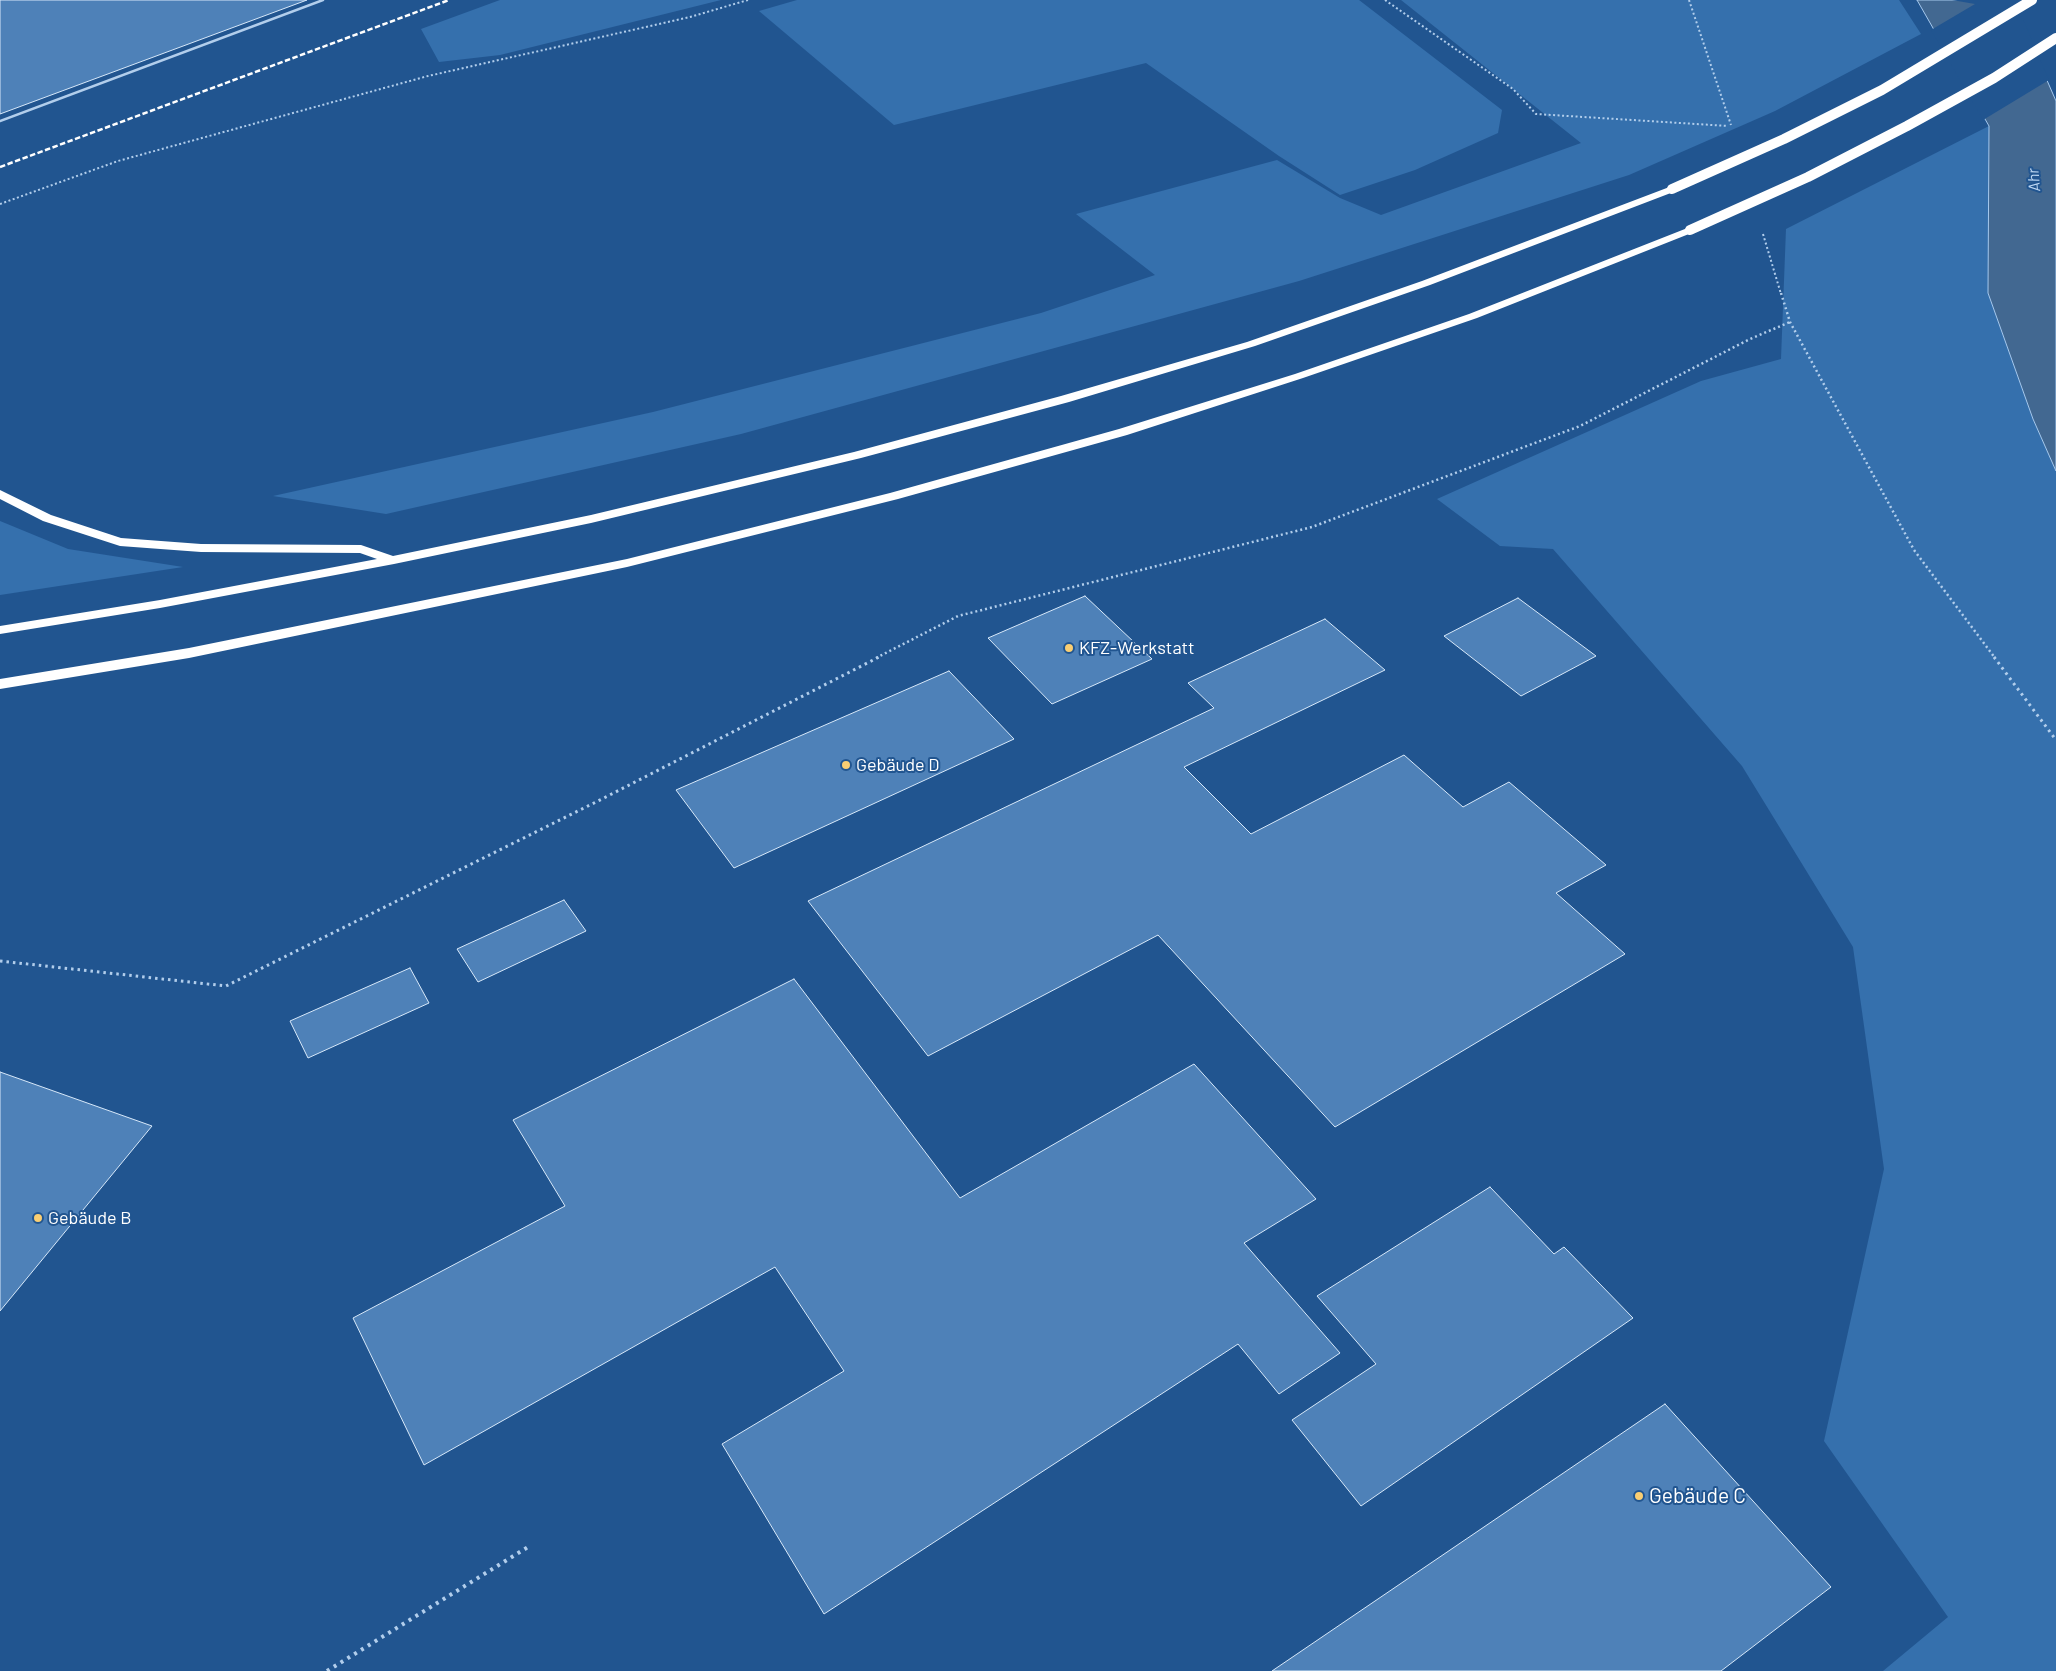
<!DOCTYPE html>
<meta charset="utf-8">
<style>
body{margin:0}
canvas{display:block;background:#215590}
</style>
<canvas width="2056" height="1671"></canvas>
<script>
const g = document.querySelector('canvas').getContext('2d');
g.lineJoin = 'round';
function fill(path, color) { g.fillStyle = color; g.fill(path, 'evenodd'); }
const poly = rows => new Path2D(rows.map(r => 'M' + r).join(''));
function trace(path, color, width, dash) { g.strokeStyle = color; g.lineWidth = width; g.lineCap = dash ? 'butt' : 'round'; g.setLineDash(dash || []); g.stroke(path); }
function drawText(font, color, halo, rows, align = 'center') {
  g.font = font + ' Barlow,sans-serif'; g.lineWidth = 4; g.setLineDash([]); g.textBaseline = 'middle'; g.strokeStyle = halo; g.fillStyle = color; for (const [text, x, y, turn = 0] of rows) {
    g.save(); g.translate(x, y); g.rotate((+turn || 0) * Math.PI / 180); g.textAlign = isNaN(turn) ? turn : align; if (halo) g.strokeText(text, 0, 0); g.fillText(text, 0, 0); g.restore();
  }
}
fill(poly([
 [500,0,721,0,500,55,439,62,421,29],
 [797,0,1359,0,1502,110,1498,133,1415,170,1340,195,1279,156,1146,63,894,125,759,11],
 [1401,0,1899,0,1921,34,1775,111,1629,175,1299,281,741,434,386,514,273,496,653,412,1041,313,1155,275,1076,214,1277,160,1340,198,1381,215,1581,143],
 [1989,126,1988,293,2033,419,2056,471,2056,1671,1883,1671,1948,1617,1824,1441,1884,1169,1853,947,1742,766,1553,549,1500,546,1437,499,1701,381,1781,359,1786,229],
 [0,521,68,549,183,567,0,595]
]), '#3570ad');
const water = poly([
 [1917,0,2012,0,2056,101,2056,471,2033,419,1988,293,1989,126,1917,0]
]);
fill(water, '#426891');
trace(water, '#a6c9ee', 1);
fill(poly([
 [1952,0,2015,0,2049,80,1983,120,1931,30,1975,4]
]), '#215590');
const building = poly([
 [0,0,307,0,0,114,0,0],
 [1085,596,1152,659,1052,704,988,638,1085,596],
 [1518,598,1596,656,1521,696,1444,636,1518,598],
 [1325,619,1385,670,1184,767,1251,834,1404,755,1463,807,1509,782,1606,865,1556,893,1625,954,1335,1127,1158,935,928,1056,808,901,1214,708,1188,683,1325,619],
 [949,671,1014,739,734,868,676,790,949,671],
 [564,900,586,931,478,982,457,949,564,900],
 [410,968,429,1003,308,1058,290,1021,410,968],
 [794,979,960,1198,1194,1064,1316,1199,1244,1243,1340,1353,1279,1394,1238,1344,824,1614,722,1444,844,1371,775,1267,424,1465,353,1318,565,1206,513,1120,794,979],
 [0,1072,152,1126,0,1311,0,1072],
 [1490,1187,1554,1254,1564,1247,1633,1318,1361,1506,1292,1420,1376,1364,1317,1296,1490,1187],
 [1665,1404,1831,1587,1721,1671,1272,1671,1665,1404]
]);
fill(building, '#4e81b8');
trace(building, '#d7e8f9', 1);
trace(poly([
 [1385,0,1513,89,1536,114,1728,126],
 [1689,0,1731,125],
 [0,204,118,161,428,76,690,17,748,0],
 [1763,234,1781,294]
]), '#b2ceec', 2, [2, 2.5]);
trace(poly([
 [1781,293,1790,322,1914,550,1995,658],
 [876,658,958,616,1312,527,1580,426,1750,339,1790,322]
]), '#b2ceec', 2.5, [2, 3]);
trace(poly([
 [1994,657,2056,740],
 [0,961,226,986,598,801,879,657]
]), '#b2ceec', 3, [2.5, 4]);
trace(poly([
 [327,1671,528,1547]
]), '#b2ceec', 4, [3, 5]);
trace(poly([
 [0,121,323,0]
]), '#b2ceec', 2.5);
fill(poly([
 [1672,186,1677,189,1676,191,1430,285,1255,346,1069,402,861,458,591,523,394,564,160,608,0,634,0,626,160,600,377,559,360,553,201,552,120,546,43,521,0,499,0,490,51,515,121,538,201,544,361,545,393,556,591,515,854,452,1061,396,1247,342,1422,281,1672,186],
 [1690,227,1695,230,1694,232,1477,318,1303,378,1127,435,898,499,627,567,189,658,0,689,0,679,189,648,627,559,890,493,1119,429,1295,374,1469,314,1690,227]
]), '#fff');
trace(poly([
 [0,167,449,0]
]), '#fff', 2.5, [5.5, 2.5]);
trace(poly([
 [1672,189,1784,139,1882,90,2032,0],
 [1690,230,1808,177,1907,126,1994,78,2056,38]
]), '#fff', 10);
for (const [x, y, r, color] of [
 [1069,648,5,"#f9ce73"],
 [846,765,5,"#f9ce73"],
 [38,1218,5,"#f9ce73"],
 [1639,1496,5,"#f9ce73"]
]) { const dot = new Path2D(); dot.arc(x, y, r, 0, 2 * Math.PI); g.fillStyle = color; g.fill(dot); trace(dot, '#215590', 2); }
drawText('italic 16px', '#bed8f3', '#215590', [
 ["Ahr",2034,180,-95]
]);
drawText('18px', '#fff', '#215590', [
 ["KFZ-Werkstatt",1079,648],
 ["Gebäude D",856,765],
 ["Gebäude B",48,1218]
], 'left');
drawText('21px', '#fff', '#215590', [
 ["Gebäude C",1649,1496]
], 'left');
</script>
